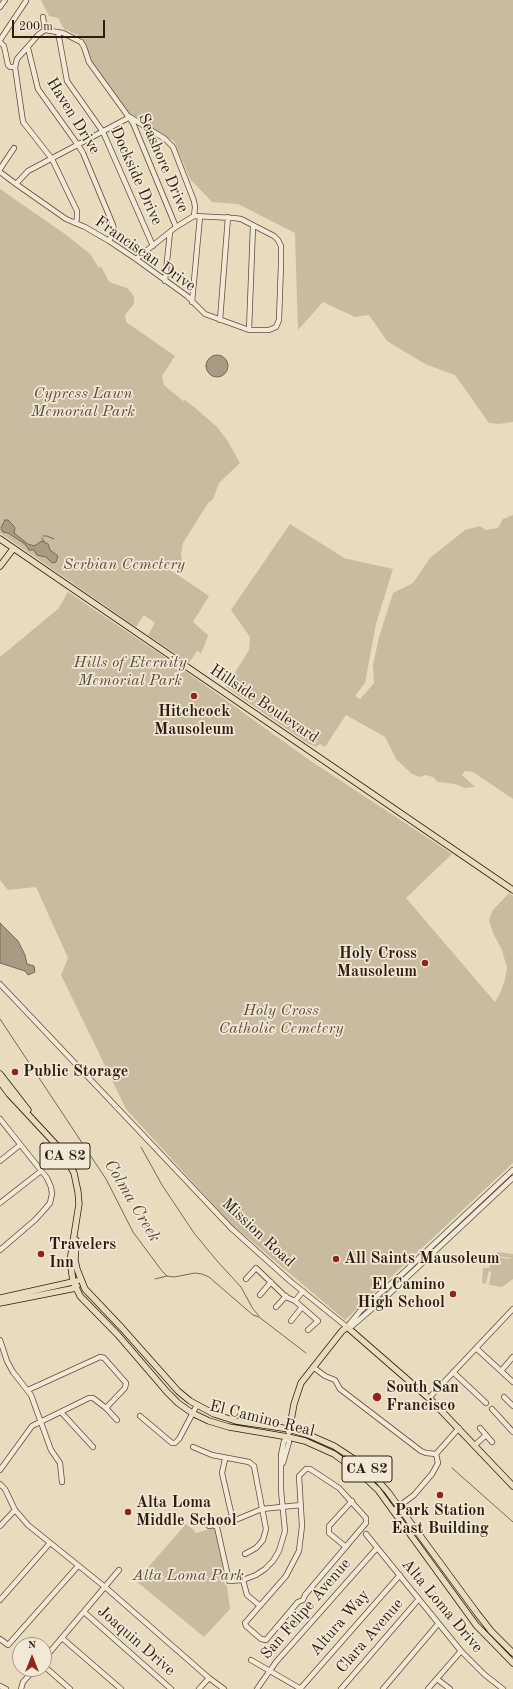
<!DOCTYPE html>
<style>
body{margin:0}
#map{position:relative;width:513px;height:1689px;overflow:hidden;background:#e9dcbe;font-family:"Old Standard TT",serif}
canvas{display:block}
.north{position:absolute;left:12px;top:1637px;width:40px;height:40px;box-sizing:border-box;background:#f1e8d5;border:1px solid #a39686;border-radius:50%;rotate:0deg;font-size:11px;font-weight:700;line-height:16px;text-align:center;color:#2d1c10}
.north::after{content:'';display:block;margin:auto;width:14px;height:18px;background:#8f2418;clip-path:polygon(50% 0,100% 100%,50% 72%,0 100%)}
.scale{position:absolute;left:12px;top:20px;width:93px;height:18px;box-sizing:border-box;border:2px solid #2d1c10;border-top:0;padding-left:5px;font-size:12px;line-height:14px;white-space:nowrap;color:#2d1c10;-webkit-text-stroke:3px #f1e8d5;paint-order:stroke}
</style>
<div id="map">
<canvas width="513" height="1689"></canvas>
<div class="north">N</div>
<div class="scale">200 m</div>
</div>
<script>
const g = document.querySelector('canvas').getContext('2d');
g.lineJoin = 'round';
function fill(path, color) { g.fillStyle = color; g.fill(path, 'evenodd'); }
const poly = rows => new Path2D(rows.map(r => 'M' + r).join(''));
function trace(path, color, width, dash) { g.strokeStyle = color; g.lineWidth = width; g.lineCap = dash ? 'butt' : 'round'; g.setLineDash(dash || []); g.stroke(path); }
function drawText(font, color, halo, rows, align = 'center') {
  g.font = font + ' "Old Standard TT",serif'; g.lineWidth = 3.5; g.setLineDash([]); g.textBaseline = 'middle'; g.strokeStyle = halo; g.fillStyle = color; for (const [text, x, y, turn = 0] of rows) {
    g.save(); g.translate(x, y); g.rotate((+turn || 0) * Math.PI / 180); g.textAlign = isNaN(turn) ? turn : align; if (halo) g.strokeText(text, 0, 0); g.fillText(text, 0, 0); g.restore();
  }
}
fill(poly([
 [41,0,513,0,513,422,499,424,489,423,455,375,425,364,387,341,369,315,355,317,323,302,298,330,295,233,238,204,212,202,190,179,174,141,132,117,91,60,82,37,64,29,58,18,49,16],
 [0,189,65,234,90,254,99,268,101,266,108,280,112,283,127,288,132,293,134,298,134,304,125,315,126,322,175,356,162,376,164,385,183,401,185,400,193,406,217,427,227,440,240,463,219,483,213,499,208,503,183,543,181,555,183,564,166,567,209,596,193,622,208,635,205,644,201,653,197,651,189,663,148,635,155,623,144,615,136,627,0,533],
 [513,515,513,799,473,772,465,771,462,775,475,787,465,788,455,784,438,782,433,777,425,775,419,777,412,774,396,759,385,737,346,715,325,747,320,744,316,747,307,743,226,687,249,650,250,637,231,610,290,524,346,559,348,559,393,569,376,624,365,683,355,696,360,699,374,683,373,665,379,637,393,593,413,583,430,558,465,530,480,526,485,530,498,528,503,519],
 [68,592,184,670,308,759,452,854,406,898,495,1002,501,991,505,979,507,968,502,950,493,933,489,920,493,910,509,893,513,896,513,1163,345,1320,230,1223,126,1109,61,975,68,958,36,887,8,890,0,880,0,657,58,609],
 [497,1252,513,1254,513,1279,502,1287,489,1285,491,1273,489,1270,486,1283,484,1284,482,1282,483,1268,489,1268,491,1258,493,1257,511,1259,511,1258,496,1256],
 [186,1524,194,1530,196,1533,213,1528,215,1531,225,1576,224,1583,227,1586,230,1609,204,1637,136,1581]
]), '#c9bba0');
const water = poly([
 '206 366a11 11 0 1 1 22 0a11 11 0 1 1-22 0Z',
 [5,520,8,520,13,525,15,528,14,533,28,544,34,546,42,541,48,544,50,550,58,556,56,562,52,563,46,557,37,555,34,550,29,550,25,544,8,533,3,532,1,528,5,520],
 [0,923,18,941,25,955,27,964,34,966,35,972,28,975,25,971,0,963,0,923]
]);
fill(water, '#a99b83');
trace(water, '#776855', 1);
trace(poly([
 [43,536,47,536,54,539],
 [42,538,44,542],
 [0,1019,106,1179,133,1232,162,1271,167,1276,174,1277,195,1273,202,1274,209,1277,253,1315,259,1317,306,1353],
 [141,1147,162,1185,194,1233,218,1262,241,1287,253,1309,259,1316],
 [155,1279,167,1276],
 [452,1468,513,1522]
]), '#776855', 1);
const minor = poly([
 [0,7,5,0],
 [43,17,45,30],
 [58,32,67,81,103,132,153,246],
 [0,40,26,1],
 [0,42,4,46,8,65,10,67,15,67,23,122,52,159,77,211,77,219,75,223],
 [28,48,38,89,78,145,83,153,113,225,114,230,109,241],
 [15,67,17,59,39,34,45,30,63,33,81,42,84,47,89,62,133,123,176,227],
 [0,169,14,148],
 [0,172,16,184,66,219,85,227,109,241,136,259,187,296,205,314,249,330,269,330,276,327,279,320,281,264,281,246,278,240,274,236,241,219,234,218,194,216,195,207,194,201,173,147,165,139,130,117,28,171,16,184],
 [136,259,176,227,194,216],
 [165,281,170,232],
 [192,302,200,217],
 [220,320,228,217],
 [249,330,253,226],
 [0,984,231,1228,290,1281,347,1327],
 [0,1119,47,1178,51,1187,52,1194,50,1203,45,1209,35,1220,0,1250],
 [0,1161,20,1145],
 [0,1203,41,1171],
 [246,1279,256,1268,286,1297,295,1301,318,1321,308,1330],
 [260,1295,271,1282],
 [295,1301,303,1291],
 [276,1307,286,1296],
 [291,1321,302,1307],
 [347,1327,361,1310,401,1275,513,1170],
 [347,1327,352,1326,388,1295,513,1178],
 [0,1340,7,1361,13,1372,31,1395,51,1450,60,1463,62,1482],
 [476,1348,513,1382],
 [313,1367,325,1376,335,1380,340,1389,421,1451,426,1453,436,1454,459,1428],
 [501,1371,513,1357],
 [453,1372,486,1403],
 [28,1390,100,1357,104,1358,126,1383,125,1388,106,1408],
 [504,1397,513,1406],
 [429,1398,513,1309],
 [492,1409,513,1432],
 [61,1412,93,1447],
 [140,1416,172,1443,175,1443,179,1439,197,1405],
 [480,1428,492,1442],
 [475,1445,486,1435],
 [193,1447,212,1455,249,1462,254,1466,266,1529,263,1540,256,1548,245,1554],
 [225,1459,222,1473,233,1521,262,1509,301,1505],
 [283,1463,289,1442,288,1437],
 [306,1469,310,1469,339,1488,366,1518,366,1523,305,1595,303,1600,298,1602,266,1640,261,1639,246,1626,245,1623,286,1576,299,1551,302,1526,299,1476,306,1469],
 [0,1470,32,1426,89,1398,93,1398,106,1408,117,1420],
 [0,1484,5,1489,15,1510,28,1525,105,1587,209,1678,224,1689],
 [393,1511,414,1495,432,1474,438,1463,436,1454],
 [0,1526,15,1510],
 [209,1526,213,1525,217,1527,229,1581,243,1580,256,1575,265,1569,273,1561,279,1551,285,1531,281,1490,281,1455,284,1441,288,1437],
 [366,1534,461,1651,485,1675,503,1689],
 [346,1547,329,1533,329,1526,352,1501],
 [243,1580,247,1595,259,1605],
 [0,1600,50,1543],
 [84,1612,171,1689],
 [62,1638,121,1689],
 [0,1639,8,1645,78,1566],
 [44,1659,119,1570],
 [251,1660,301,1689],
 [44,1666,70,1689],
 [437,1679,450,1689],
 [0,1686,6,1689],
 [21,1689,23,1682,35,1669],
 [199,1689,209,1678],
 [257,1689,276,1662,377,1548],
 [300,1689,400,1575],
 [341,1689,418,1600],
 [383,1689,438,1624],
 [428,1689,461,1651]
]);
const major = poly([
 [0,539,513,890],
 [0,566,13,549],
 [0,1074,28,1110],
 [0,1082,9,1094,62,1151,74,1173,78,1192,79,1204,70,1261,73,1281,80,1296,118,1335,167,1392,178,1403,192,1413,209,1421,229,1427,288,1437,305,1441,334,1454,361,1474,378,1490,476,1625,513,1663],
 [76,1240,75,1260,77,1269,85,1289,122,1328,178,1391,190,1401,214,1414,236,1421,289,1429,309,1435,334,1446,357,1461,374,1476,388,1492,477,1613,491,1631,513,1653],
 [0,1298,77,1281],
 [0,1303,76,1288,77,1286],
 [289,1432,294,1404,301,1383,342,1331,347,1327,432,1401,513,1486]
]);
trace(minor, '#5c4c3c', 6);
trace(major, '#2d1c10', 7);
trace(minor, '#f1e8d5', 4.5);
trace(major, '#e9dcbe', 5.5);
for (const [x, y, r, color] of [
 [194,696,4,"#8f2418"],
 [425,963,4,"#8f2418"],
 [15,1072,4,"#8f2418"],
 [41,1254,4,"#8f2418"],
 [336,1259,4,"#8f2418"],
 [453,1294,4,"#8f2418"],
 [377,1397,5,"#8f2418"],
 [440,1495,4,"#8f2418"],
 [128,1512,4,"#8f2418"]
]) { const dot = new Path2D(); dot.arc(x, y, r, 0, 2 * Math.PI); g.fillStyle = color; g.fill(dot); trace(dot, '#f1e8d5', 1.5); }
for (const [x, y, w] of [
 [65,1156,50],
 [367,1469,50]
]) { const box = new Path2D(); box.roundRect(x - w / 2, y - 13, w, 26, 3); g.fillStyle = '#f1e8d5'; g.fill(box); trace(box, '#2d1c10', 1); }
drawText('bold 15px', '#2d1c10', null, [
 ["CA 82",65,1156],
 ["CA 82",367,1469]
]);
drawText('16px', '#2d1c10', '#f1e8d5', [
 ["Haven Drive",73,116,58],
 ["Seashore Drive",163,163,67],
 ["Dockside Drive",136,176,66],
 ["Franciscan Drive",145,254,35],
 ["Hillside Boulevard",264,704,34],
 ["Mission Road",258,1233,43],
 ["El Camino Real",262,1419,14],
 ["Alta Loma Drive",442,1606,50],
 ["San Felipe Avenue",306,1609,-49],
 ["Altura Way",340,1623,-49],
 ["Clara Avenue",370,1636,-49],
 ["Joaquin Drive",136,1641,41]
]);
drawText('italic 16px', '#5c4c3b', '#f1e8d5', [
 ["Cypress Lawn",83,394],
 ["Memorial Park",83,412],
 ["Serbian Cemetery",124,565],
 ["Hills of Eternity",130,663],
 ["Memorial Park",130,681],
 ["Holy Cross",281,1011],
 ["Catholic Cemetery",281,1029],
 ["Alta Loma Park",188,1576]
]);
drawText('bold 16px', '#2d1c10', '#f1e8d5', [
 ["Hitchcock",194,712,"center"],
 ["Mausoleum",194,730,"center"],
 ["Holy Cross",417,954,"right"],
 ["Mausoleum",417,972,"right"],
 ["Public Storage",23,1072],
 ["Travelers",49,1245],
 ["Inn",49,1263],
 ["All Saints Mausoleum",344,1259],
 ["El Camino",445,1285,"right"],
 ["High School",445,1303,"right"],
 ["South San",386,1388],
 ["Francisco",386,1406],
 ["Alta Loma",136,1503],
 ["Middle School",136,1521],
 ["Park Station",440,1511,"center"],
 ["East Building",440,1529,"center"]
], 'left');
drawText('italic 17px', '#584838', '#f1e8d5', [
 ["Colma Creek",132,1201,59]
]);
</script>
